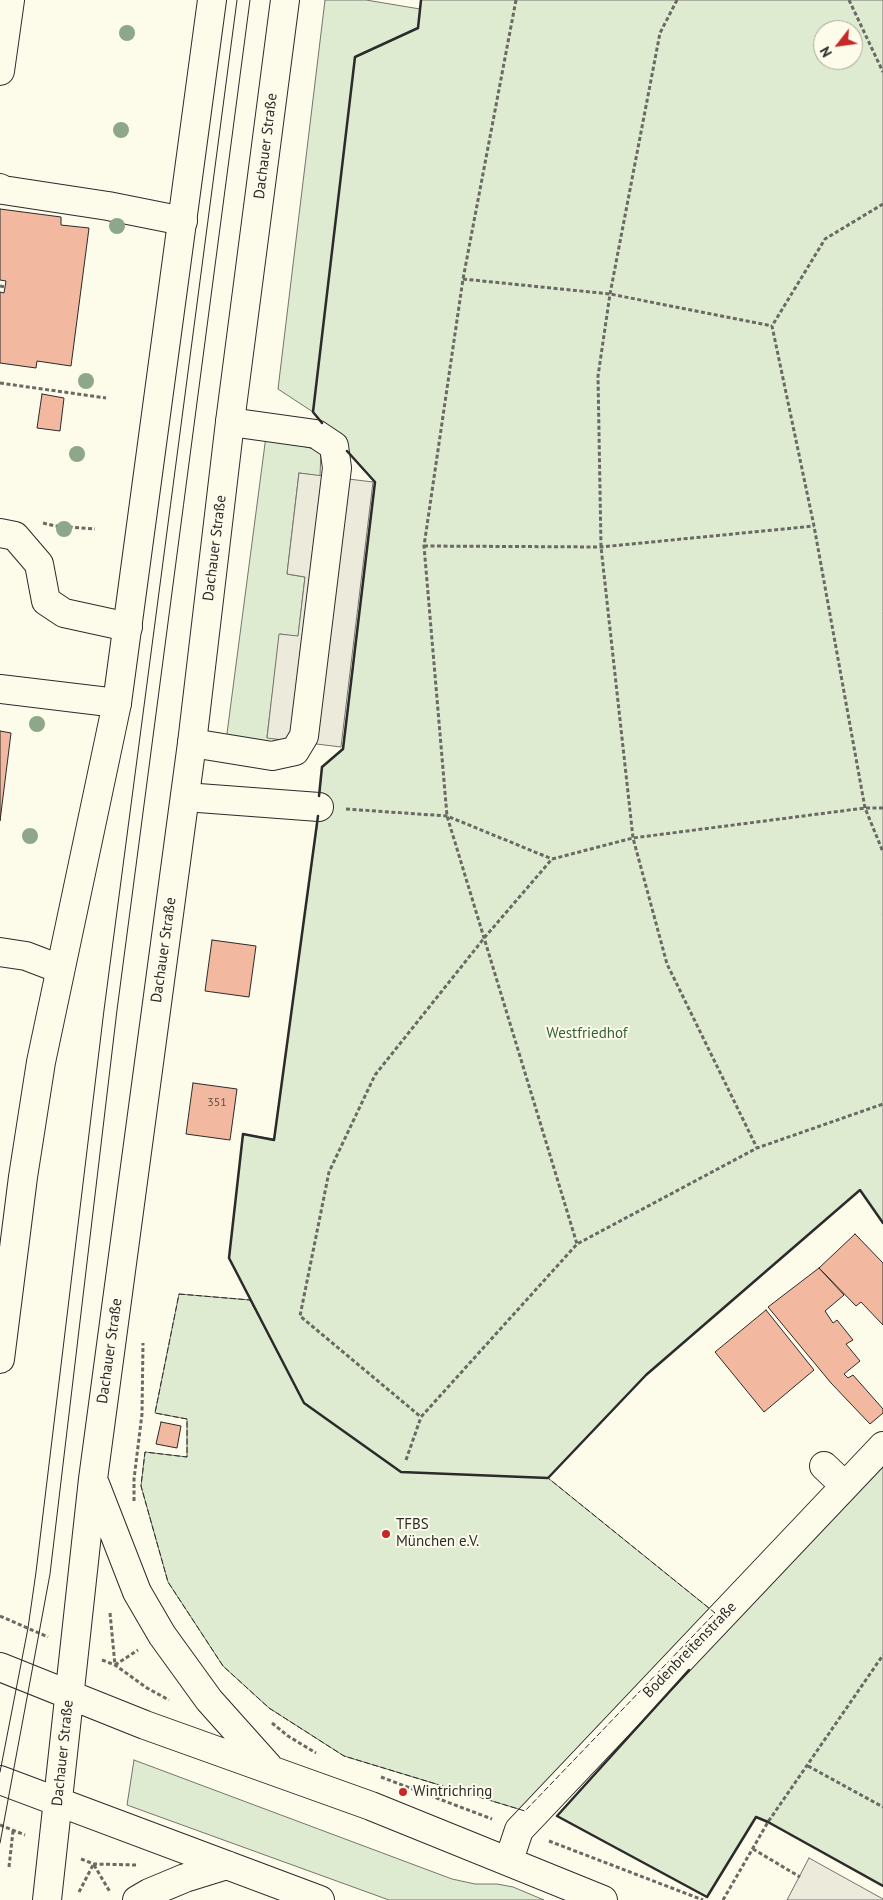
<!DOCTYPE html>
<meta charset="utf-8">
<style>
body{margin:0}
#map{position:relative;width:883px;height:1900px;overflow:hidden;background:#fdfbea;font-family:"PT Sans",sans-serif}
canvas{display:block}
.north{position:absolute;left:813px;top:20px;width:50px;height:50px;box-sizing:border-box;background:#fdfbea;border:1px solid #a9a89e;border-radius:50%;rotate:240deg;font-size:14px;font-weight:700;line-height:20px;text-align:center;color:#2b2b2b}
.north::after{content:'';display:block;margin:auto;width:18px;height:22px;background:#c62828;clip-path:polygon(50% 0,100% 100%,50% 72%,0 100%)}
</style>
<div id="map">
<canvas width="883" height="1900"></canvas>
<div class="north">N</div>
</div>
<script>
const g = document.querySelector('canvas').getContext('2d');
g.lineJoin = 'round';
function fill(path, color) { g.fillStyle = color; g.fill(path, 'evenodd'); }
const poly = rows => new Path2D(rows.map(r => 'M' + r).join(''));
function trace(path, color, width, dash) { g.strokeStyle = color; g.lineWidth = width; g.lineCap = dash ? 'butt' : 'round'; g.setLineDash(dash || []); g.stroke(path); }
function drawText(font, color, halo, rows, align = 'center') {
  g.font = font + ' "PT Sans",sans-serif'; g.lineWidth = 4; g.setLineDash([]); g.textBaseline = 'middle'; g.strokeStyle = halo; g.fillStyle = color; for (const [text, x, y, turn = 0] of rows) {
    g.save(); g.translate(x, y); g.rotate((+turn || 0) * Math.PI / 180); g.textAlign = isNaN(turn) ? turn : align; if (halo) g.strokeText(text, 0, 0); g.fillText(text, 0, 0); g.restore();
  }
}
const green = poly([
 [325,0,366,0,420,9,421,0,883,0,883,1223,860,1190,646,1375,548,1478,715,1613,525,1811,344,1756,269,1708,223,1666,168,1582,141,1486,145,1452,187,1457,187,1419,155,1413,179,1294,250,1300,259,1315,229,1258,243,1134,274,1139,317,826,322,767,343,748,375,483,313,412,278,389,325,0],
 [823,30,853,30,853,60,823,60,823,30],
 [266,436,321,451,320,476,299,473,287,574,305,577,298,637,280,634,267,737,286,740,273,749,226,741,266,436],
 [883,1456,883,1886,768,1822,756,1817,707,1897,557,1816,883,1456],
 [134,1760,452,1879,475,1884,497,1884,513,1887,544,1900,389,1900,127,1805,134,1760]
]);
fill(green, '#deebd1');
trace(green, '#74746e', 1);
const parking = poly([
 [299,473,373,482,341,747,267,738,279,634,298,636,305,577,287,574,299,473],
 [809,1858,883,1899,883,1900,787,1900,809,1858]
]);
fill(parking, '#eceadb');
trace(parking, '#74746e', 1);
const building = poly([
 [0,209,61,217,61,225,89,228,71,366,37,361,36,368,0,363,0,292,4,293,6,281,0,280,0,209],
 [42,394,64,398,60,431,37,428,42,394],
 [0,731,11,733,0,821,0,731],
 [212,940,256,946,249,997,205,991,212,940],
 [193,1083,237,1089,230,1140,186,1134,193,1083],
 [855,1234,883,1263,883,1325,861,1302,856,1306,819,1268,855,1234],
 [819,1268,844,1295,825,1311,833,1323,837,1320,853,1340,846,1344,860,1361,844,1374,848,1378,853,1375,883,1409,883,1413,870,1424,831,1383,768,1307,819,1268],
 [766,1310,814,1370,764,1412,715,1352,766,1310],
 [161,1422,181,1426,177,1448,156,1444,161,1422]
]);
fill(building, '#f2b8a0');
trace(building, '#2b2b2b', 1);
const minor = poly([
 [0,71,10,0],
 [0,188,3,190,108,206,183,221],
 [0,533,15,536,39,564,46,601,64,613,128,627],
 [0,689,117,703],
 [192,743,272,756,295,751,304,736,337,468,334,446,316,434,230,422],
 [185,797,319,807],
 [0,952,26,956,60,969],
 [824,1466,845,1486],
 [509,1860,519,1830,883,1446]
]);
const major = poly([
 [0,1359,23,1177,41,1062,117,703,212,0],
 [95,1484,137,1592,162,1635,209,1700,268,1766],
 [0,1667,145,1725,371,1806,603,1900],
 [0,1780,320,1900],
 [47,1900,93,1479,192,743,230,422,285,0],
 [137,1900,149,1893,185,1878,227,1865]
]);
trace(minor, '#2b2b2b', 30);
trace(major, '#2b2b2b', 30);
trace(poly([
 [516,0,463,279,424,546,447,816,577,1244],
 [677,0,660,33,610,294,598,376,601,547,633,838,667,964,757,1148],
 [849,0,883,72],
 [883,204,825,239,772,326,814,526,865,808,883,852],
 [463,279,610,294,772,326],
 [0,286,5,287],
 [0,383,106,398],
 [43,523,55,526,95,529],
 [424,546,601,547,814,526],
 [883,808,865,808,633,838,552,859,485,937,375,1075,329,1172,300,1316,421,1417,577,1244,757,1148,883,1104],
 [346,809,447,816,552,859],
 [406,1460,421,1417],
 [134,1501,134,1479,142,1414,143,1343],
 [110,1613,115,1665],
 [0,1616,48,1637],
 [102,1660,115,1665,147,1688,169,1700],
 [115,1665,138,1650],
 [272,1723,288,1736,316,1753],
 [808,1766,883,1807],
 [381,1777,492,1819],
 [0,1825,25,1835],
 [549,1841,703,1900],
 [753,1849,800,1877],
 [81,1859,94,1864,137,1865],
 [94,1865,110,1892],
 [9,1867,13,1831],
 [79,1892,93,1865],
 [723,1900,768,1822,883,1655]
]), '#6a6964', 3, [4, 2.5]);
trace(minor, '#fdfbea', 28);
trace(major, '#fdfbea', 28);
trace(poly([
 [0,1772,28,1628,36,1572,104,1010,237,0],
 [0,1843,50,1574,117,1010,250,0]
]), '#2b2b2b', 1);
trace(poly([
 [179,1294,250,1300,304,1403,401,1472,548,1478,715,1613,525,1811,344,1756,269,1708,223,1666,168,1582,141,1486,145,1452,187,1457,187,1419,155,1413,179,1294]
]), '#2b2b2b', 1, [6, 2.5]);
trace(poly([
 [322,423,313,412,355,57,418,28,421,0],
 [319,796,322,767,343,749,375,482,347,451],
 [318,816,274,1140,243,1134,229,1258,304,1403,401,1472,548,1478,646,1375,860,1190,883,1223],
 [689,1670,557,1816,707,1897,756,1817,768,1822,883,1886]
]), '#2b2b2b', 2.5);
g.fillStyle = '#8ea78a';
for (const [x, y] of [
 [127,33],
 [121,130],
 [117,226],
 [86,381],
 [77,454],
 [64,529],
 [37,724],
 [30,836]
]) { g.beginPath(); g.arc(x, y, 8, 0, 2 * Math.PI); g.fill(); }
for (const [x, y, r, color] of [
 [386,1534,5,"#c62828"],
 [403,1792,5,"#c62828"]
]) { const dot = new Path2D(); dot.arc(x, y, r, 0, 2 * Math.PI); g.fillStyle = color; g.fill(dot); trace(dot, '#fdfbea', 2); }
drawText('12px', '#5d4e48', null, [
 ["351",217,1103]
]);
drawText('15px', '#2b2b2b', '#fdfbea', [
 ["Dachauer Straße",266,146,-83],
 ["Dachauer Straße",215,548,-83],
 ["Dachauer Straße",164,950,-82],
 ["Dachauer Straße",110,1351,-82],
 ["Bodenbreitenstraße",690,1650,-46],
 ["Dachauer Straße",63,1753,-84]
]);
drawText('15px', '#34623c', '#fdfbea', [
 ["Westfriedhof",587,1034]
]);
drawText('15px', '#2b2b2b', '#fdfbea', [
 ["TFBS",396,1525],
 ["München e.V.",396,1542],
 ["Wintrichring",413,1792]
], 'left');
</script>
